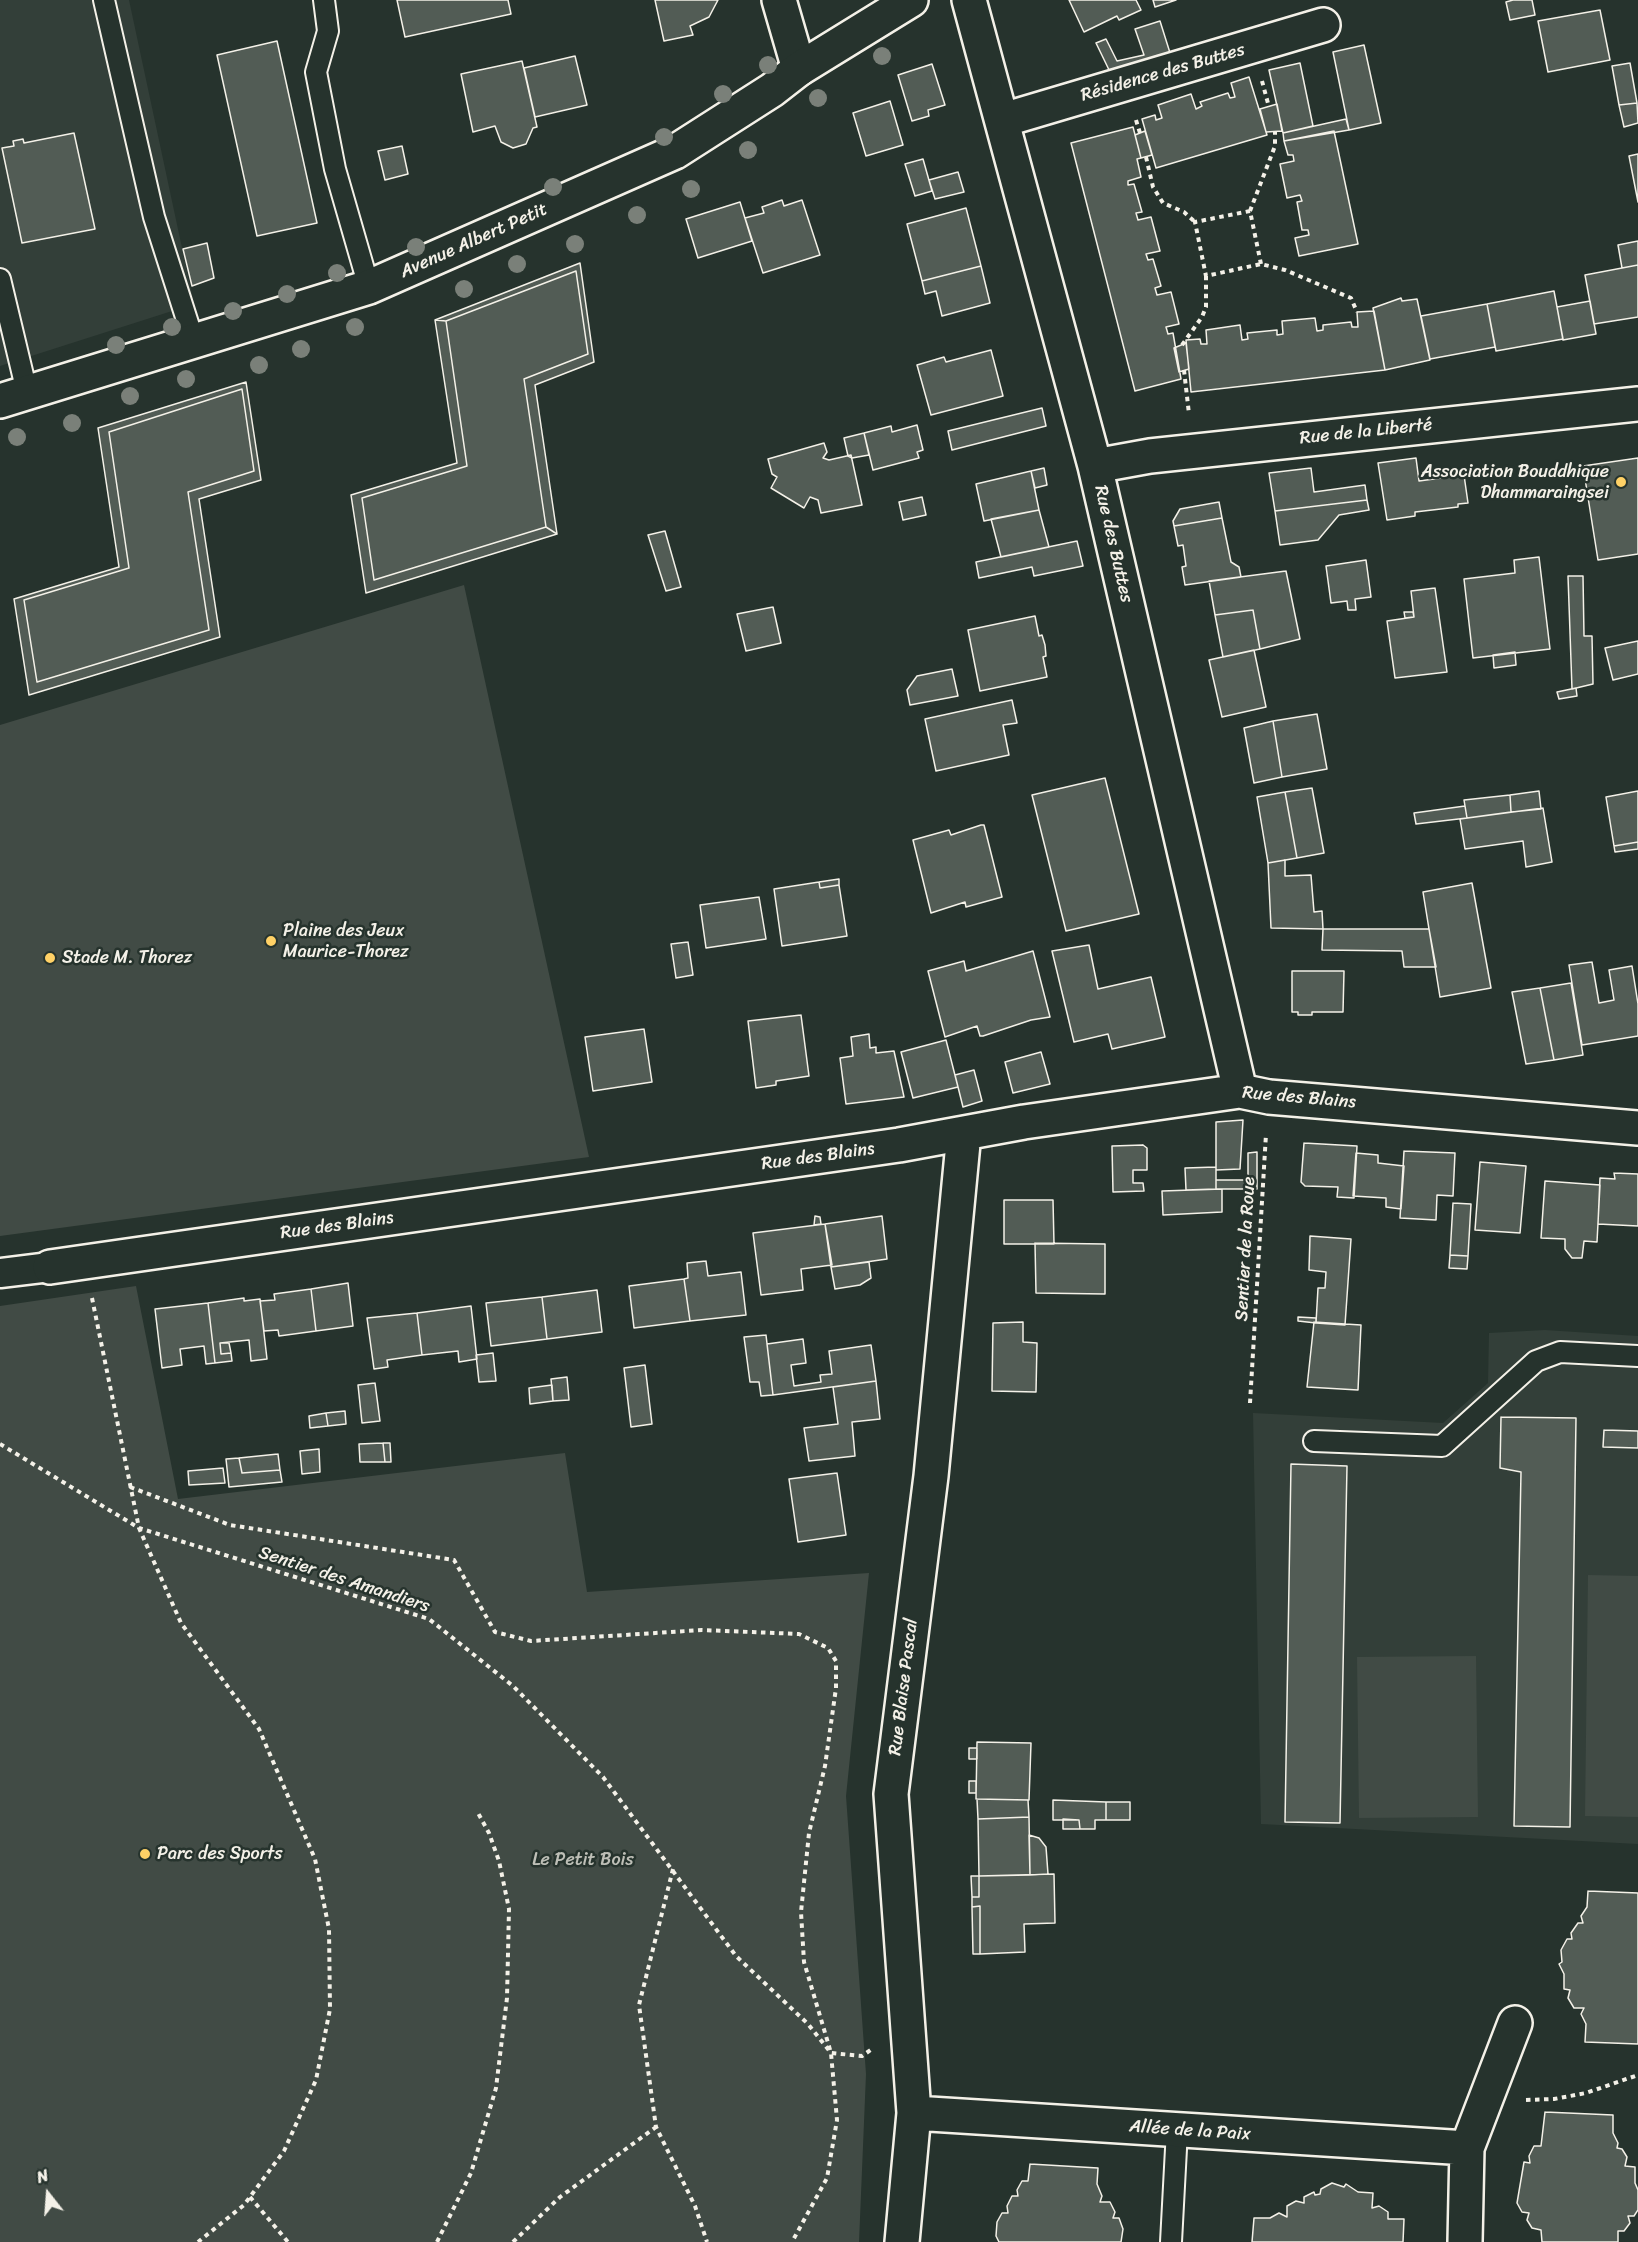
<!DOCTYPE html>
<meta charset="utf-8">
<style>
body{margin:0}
#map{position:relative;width:1638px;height:2242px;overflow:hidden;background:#26332d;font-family:Sriracha,sans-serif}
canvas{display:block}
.north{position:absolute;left:18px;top:2164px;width:60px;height:60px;-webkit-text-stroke:4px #26332d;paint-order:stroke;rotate:343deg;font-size:16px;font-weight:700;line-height:24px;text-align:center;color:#f4f1e8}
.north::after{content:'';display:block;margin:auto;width:21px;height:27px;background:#f4f1e8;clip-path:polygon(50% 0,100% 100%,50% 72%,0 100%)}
</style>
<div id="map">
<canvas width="1638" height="2242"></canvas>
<div class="north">N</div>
</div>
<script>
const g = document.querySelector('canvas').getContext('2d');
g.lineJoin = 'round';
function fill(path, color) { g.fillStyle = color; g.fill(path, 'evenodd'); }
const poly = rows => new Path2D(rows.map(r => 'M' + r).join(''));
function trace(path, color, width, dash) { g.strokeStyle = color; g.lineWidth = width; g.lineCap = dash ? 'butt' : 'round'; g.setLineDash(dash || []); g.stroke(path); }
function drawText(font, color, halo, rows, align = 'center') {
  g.font = font + ' Sriracha,sans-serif'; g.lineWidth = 5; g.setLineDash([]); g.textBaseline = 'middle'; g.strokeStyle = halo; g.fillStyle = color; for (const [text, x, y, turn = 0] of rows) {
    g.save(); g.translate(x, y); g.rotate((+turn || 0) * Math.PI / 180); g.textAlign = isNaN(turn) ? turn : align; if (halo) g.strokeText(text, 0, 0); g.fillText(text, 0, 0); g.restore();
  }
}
fill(poly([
 [0,0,129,0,194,304,0,366],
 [1545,1330,1638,1336,1638,1844,1261,1824,1253,1413,1443,1423,1488,1383,1489,1333]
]), '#333f39');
fill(poly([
 [464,585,589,1157,0,1236,0,725],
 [136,1286,178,1499,565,1453,587,1592,869,1573,846,1796,866,2074,859,2242,0,2242,0,1306],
 [1588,1575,1638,1576,1638,1817,1585,1816],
 [1476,1656,1478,1817,1359,1818,1357,1657]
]), '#414b45');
const building = poly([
 [397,0,508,0,511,14,405,37,397,0],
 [655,0,718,0,709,17,690,26,693,35,664,41,655,0],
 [1069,0,1136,0,1141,10,1119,20,1117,16,1084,32,1069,0],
 [1153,0,1176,0,1155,7,1153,0],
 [1513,0,1532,0,1535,15,1510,20,1506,2,1513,0],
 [1600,10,1610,60,1548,72,1538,21,1600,10],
 [1160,21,1171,56,1111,74,1096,43,1106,39,1117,61,1144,55,1135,29,1160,21],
 [277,41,317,223,257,236,217,55,277,41],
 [1364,45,1381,123,1349,130,1333,52,1364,45],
 [575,56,587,105,535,117,524,68,575,56],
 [522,61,537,127,533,128,526,144,513,148,501,142,495,126,473,132,461,74,522,61],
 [1300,63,1313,126,1283,133,1269,70,1300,63],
 [1630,63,1637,103,1619,105,1612,66,1630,63],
 [932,64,945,105,928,110,929,116,912,121,898,75,932,64],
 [1249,77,1267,135,1156,168,1142,119,1155,115,1156,120,1162,118,1158,105,1191,94,1196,109,1202,106,1200,102,1228,93,1230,98,1235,97,1231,83,1249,77],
 [890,101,903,145,866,156,853,113,890,101],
 [1637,103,1638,123,1624,127,1619,105,1637,103],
 [1277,104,1282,131,1266,132,1260,109,1277,104],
 [1346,119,1349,130,1284,141,1283,133,1346,119],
 [1133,127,1141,158,1137,159,1141,177,1128,181,1128,185,1134,184,1142,212,1136,213,1138,220,1151,217,1160,251,1146,254,1148,260,1153,259,1161,286,1155,288,1157,295,1171,292,1179,324,1166,327,1168,334,1173,333,1181,379,1135,391,1071,143,1133,127],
 [1145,131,1152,155,1141,158,1135,135,1145,131],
 [1334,131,1358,244,1299,256,1295,238,1309,235,1308,230,1302,230,1297,202,1302,201,1300,195,1287,198,1280,164,1294,161,1293,155,1288,155,1284,141,1334,131],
 [74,133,95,229,22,243,2,148,14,146,13,141,23,139,24,143,74,133],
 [402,146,408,174,385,180,378,151,402,146],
 [1638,154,1638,202,1629,156,1638,154],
 [923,159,932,191,915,196,905,164,923,159],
 [958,172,964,192,935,199,929,180,958,172],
 [782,200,784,206,802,200,820,255,763,273,745,218,764,213,762,207,782,200],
 [740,202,752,241,698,258,686,219,740,202],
 [966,208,981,266,922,281,907,224,966,208],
 [1638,241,1638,265,1622,268,1618,245,1638,241],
 [207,243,214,278,192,286,183,249,207,243],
 [580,263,594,362,535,385,557,534,546,527,524,379,588,354,576,271,446,321,435,320,580,263],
 [1638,265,1638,317,1594,324,1585,275,1638,265],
 [981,266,990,303,942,316,936,291,925,294,922,281,981,266],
 [576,271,588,354,524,379,546,527,374,580,362,498,467,466,446,321,576,271],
 [1554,291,1563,339,1496,351,1487,304,1554,291],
 [1401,298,1402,301,1417,299,1430,360,1385,370,1373,308,1401,298],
 [1590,301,1596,334,1563,340,1557,307,1590,301],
 [1487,304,1495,347,1430,359,1421,316,1487,304],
 [1374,311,1385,370,1191,392,1186,340,1200,339,1201,344,1207,344,1206,330,1240,325,1242,340,1248,339,1247,333,1277,330,1277,335,1283,334,1282,321,1315,318,1317,331,1323,330,1323,325,1351,322,1352,327,1358,327,1357,312,1374,311],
 [435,320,446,321,467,466,362,498,374,580,546,527,557,534,366,593,351,495,457,463,435,320],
 [1186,343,1189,369,1179,372,1174,348,1186,343],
 [991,350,1003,396,931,415,917,365,944,357,946,362,991,350],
 [246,382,261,480,199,499,220,637,29,695,14,599,119,567,98,428,246,382],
 [242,389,254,471,188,492,209,630,37,682,24,600,129,568,109,432,242,389],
 [242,389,254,471,188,492,209,630,37,682,24,600,129,568,109,432,242,389],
 [1042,408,1046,426,952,450,948,431,1042,408],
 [917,425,923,450,917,452,919,458,873,470,864,433,891,426,892,432,917,425],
 [864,433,869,455,852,458,848,456,844,438,864,433],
 [824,443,827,452,823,458,829,460,851,455,862,505,821,513,818,500,810,497,804,508,771,488,777,477,772,474,768,459,824,443],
 [1416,458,1419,481,1464,475,1468,503,1458,504,1458,507,1415,512,1415,516,1387,520,1378,463,1416,458],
 [1638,458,1638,554,1598,560,1583,466,1638,458],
 [1044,468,1047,485,1035,488,1031,471,1044,468],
 [1311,468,1314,492,1365,485,1367,500,1275,511,1269,473,1311,468],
 [1031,471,1039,510,984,521,976,484,1031,471],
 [922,497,926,515,903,520,899,502,922,497],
 [1367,500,1369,510,1339,515,1318,540,1280,545,1275,511,1367,500],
 [1219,502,1222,518,1174,526,1173,521,1180,509,1219,502],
 [1039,510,1049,547,1001,557,991,519,1039,510],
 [1222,518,1231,562,1239,567,1241,577,1185,585,1182,567,1186,566,1183,545,1178,546,1174,526,1222,518],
 [665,531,681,587,666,591,648,535,665,531],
 [1077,541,1083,566,1034,576,1032,567,979,578,976,562,1077,541],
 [1539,557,1550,649,1473,658,1464,579,1515,573,1514,560,1539,557],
 [1366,560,1371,597,1355,599,1356,610,1348,610,1347,601,1331,603,1326,566,1366,560],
 [1286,571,1300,639,1260,649,1253,610,1215,615,1209,581,1286,571],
 [1568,576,1583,576,1584,636,1592,636,1593,684,1572,689,1568,576],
 [1435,588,1447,672,1395,678,1387,621,1414,617,1411,591,1435,588],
 [773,607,781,643,746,651,737,614,773,607],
 [1253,610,1260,649,1223,657,1215,615,1253,610],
 [1404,612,1413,612,1414,617,1405,618,1404,612],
 [1035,616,1039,636,1042,635,1045,645,1046,656,1043,657,1047,677,980,691,968,630,1035,616],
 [1638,641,1638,674,1613,680,1605,648,1638,641],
 [1254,650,1266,707,1222,717,1209,660,1254,650],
 [1515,652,1516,665,1494,668,1493,655,1515,652],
 [952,669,958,696,910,705,907,690,917,676,952,669],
 [1576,688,1577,696,1559,699,1557,692,1576,688],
 [1012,700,1017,723,1003,725,1009,755,936,771,925,719,1012,700],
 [1317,714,1327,769,1282,777,1273,721,1317,714],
 [1273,721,1282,777,1254,783,1244,728,1273,721],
 [1105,778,1139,914,1066,931,1032,795,1105,778],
 [1312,788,1324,853,1297,858,1285,792,1312,788],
 [1539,791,1541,809,1511,812,1510,795,1539,791],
 [1638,791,1638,842,1614,846,1606,797,1638,791],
 [1285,792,1297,858,1268,863,1257,797,1285,792],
 [1510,795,1511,812,1467,818,1464,800,1510,795],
 [1465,806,1467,818,1416,824,1414,813,1465,806],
 [1543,808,1552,862,1526,867,1523,841,1465,849,1460,819,1543,808],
 [981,825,984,825,1002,897,966,907,965,902,931,913,913,840,949,830,951,835,981,825],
 [1638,842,1638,849,1615,852,1614,846,1638,842],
 [1285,860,1285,876,1311,875,1314,912,1322,911,1323,929,1271,928,1268,863,1285,860],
 [839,879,839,885,820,888,819,882,839,879],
 [819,882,820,888,839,885,847,936,782,946,774,889,819,882],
 [1472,883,1491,988,1440,997,1423,892,1472,883],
 [759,897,766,939,706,948,700,905,759,897],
 [1323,929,1429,929,1436,967,1404,967,1402,951,1322,950,1323,929],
 [688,942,693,975,676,978,671,944,688,942],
 [1089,945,1098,989,1151,977,1165,1037,1112,1049,1108,1034,1074,1042,1052,951,1089,945],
 [1033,951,1050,1017,1031,1020,983,1036,980,1036,977,1026,945,1037,928,971,964,961,966,971,1033,951],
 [1592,962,1599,1003,1614,1000,1609,970,1632,966,1638,1004,1638,1036,1582,1045,1569,965,1592,962],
 [1292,971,1344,971,1343,1012,1312,1012,1312,1015,1298,1015,1298,1012,1292,1012,1292,971],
 [1571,983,1583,1055,1554,1060,1540,988,1571,983],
 [1540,988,1554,1060,1526,1064,1512,992,1540,988],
 [801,1015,809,1076,776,1081,776,1085,756,1088,748,1021,801,1015],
 [644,1029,652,1082,593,1091,585,1037,644,1029],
 [869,1034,870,1048,876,1047,876,1053,894,1051,904,1097,846,1104,840,1058,853,1056,851,1037,869,1034],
 [946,1040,958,1087,913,1098,901,1052,946,1040],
 [1041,1052,1050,1084,1013,1093,1005,1062,1041,1052],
 [974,1070,982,1101,963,1107,955,1075,974,1070],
 [1243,1120,1240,1169,1216,1170,1216,1122,1243,1120],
 [1304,1143,1357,1146,1354,1198,1337,1197,1338,1187,1305,1186,1301,1182,1304,1143],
 [1143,1145,1147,1148,1147,1170,1133,1170,1133,1183,1143,1183,1144,1191,1113,1192,1112,1146,1143,1145],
 [1404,1151,1455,1153,1453,1196,1437,1195,1436,1220,1400,1218,1404,1151],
 [1257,1152,1257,1189,1216,1189,1216,1180,1248,1180,1248,1153,1257,1152],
 [1356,1153,1378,1155,1378,1163,1404,1166,1401,1209,1386,1207,1386,1198,1353,1196,1356,1153],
 [1480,1162,1526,1166,1520,1233,1475,1230,1480,1162],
 [1216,1167,1216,1189,1186,1190,1185,1168,1216,1167],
 [1614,1173,1638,1174,1638,1226,1598,1224,1600,1178,1615,1179,1614,1173],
 [1545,1181,1600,1185,1597,1242,1584,1241,1582,1258,1572,1258,1565,1249,1565,1239,1541,1238,1545,1181],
 [1222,1189,1222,1212,1163,1215,1162,1191,1222,1189],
 [1004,1200,1053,1200,1054,1244,1004,1244,1004,1200],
 [1453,1203,1471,1204,1468,1256,1450,1255,1453,1203],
 [815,1216,820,1217,821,1224,814,1225,815,1216],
 [882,1216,887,1259,831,1267,825,1224,882,1216],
 [825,1224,832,1265,801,1269,803,1290,761,1295,753,1233,825,1224],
 [1310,1236,1351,1239,1345,1325,1316,1323,1318,1288,1325,1288,1326,1272,1309,1270,1310,1236],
 [1035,1243,1105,1244,1105,1294,1036,1293,1035,1243],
 [1450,1255,1468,1256,1467,1269,1449,1268,1450,1255],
 [706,1261,708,1276,741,1272,746,1315,690,1321,684,1279,688,1278,687,1263,706,1261],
 [869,1262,871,1278,860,1285,835,1289,831,1267,869,1262],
 [684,1279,690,1321,634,1328,629,1286,684,1279],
 [348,1283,353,1326,316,1331,311,1289,348,1283],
 [311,1289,316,1331,279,1336,278,1330,264,1331,260,1301,275,1300,274,1294,311,1289],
 [597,1290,602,1332,547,1339,542,1297,597,1290],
 [542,1297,547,1339,491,1346,486,1303,542,1297],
 [244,1298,244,1301,260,1299,267,1359,251,1361,249,1340,220,1343,221,1354,231,1353,232,1361,215,1363,208,1303,244,1298],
 [208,1303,215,1363,206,1364,204,1346,180,1349,182,1365,162,1368,155,1309,208,1303],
 [471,1306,477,1359,459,1362,458,1351,422,1355,417,1313,471,1306],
 [417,1313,422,1355,387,1360,388,1367,374,1369,367,1318,417,1313],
 [1298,1317,1316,1318,1316,1323,1298,1321,1298,1317],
 [1023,1322,1023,1342,1037,1343,1036,1392,992,1391,993,1323,1023,1322],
 [1314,1322,1361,1325,1358,1390,1307,1387,1314,1322],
 [766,1335,773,1395,761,1396,759,1382,750,1382,744,1337,766,1335],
 [803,1339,806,1363,791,1365,794,1386,821,1382,820,1375,832,1374,829,1351,871,1345,876,1381,773,1395,767,1344,803,1339],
 [220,1343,229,1343,231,1353,221,1354,220,1343],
 [493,1353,496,1381,479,1382,476,1355,493,1353],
 [645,1365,652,1424,631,1427,624,1368,645,1365],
 [567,1377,569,1400,553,1401,551,1379,567,1377],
 [876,1381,880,1419,852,1422,855,1456,809,1461,804,1428,838,1424,833,1387,876,1381],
 [375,1383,380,1421,362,1423,358,1385,375,1383],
 [552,1385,553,1401,530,1404,529,1388,552,1385],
 [345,1411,346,1424,328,1426,326,1413,345,1411],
 [326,1413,328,1426,310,1428,309,1416,326,1413],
 [1501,1417,1576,1418,1570,1827,1514,1826,1521,1472,1500,1468,1501,1417],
 [1604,1430,1638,1431,1638,1448,1603,1447,1604,1430],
 [383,1443,385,1462,360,1462,359,1444,383,1443],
 [383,1443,390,1443,391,1462,385,1462,383,1443],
 [319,1449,320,1472,302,1474,300,1451,319,1449],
 [278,1454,280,1470,242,1473,239,1458,278,1454],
 [239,1458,242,1473,280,1470,282,1482,229,1487,226,1459,239,1458],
 [1291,1464,1347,1466,1340,1823,1285,1822,1291,1464],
 [223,1468,225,1483,189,1485,188,1471,223,1468],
 [837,1473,846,1535,798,1542,789,1479,837,1473],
 [977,1742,1031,1743,1029,1800,976,1799,977,1742],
 [969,1748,977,1748,977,1759,969,1759,969,1748],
 [969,1781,976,1781,976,1793,969,1793,969,1781],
 [977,1799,1028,1800,1029,1817,978,1819,977,1799],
 [1053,1800,1106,1802,1106,1820,1095,1820,1095,1829,1080,1829,1079,1820,1053,1820,1053,1800],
 [1106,1802,1130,1802,1130,1820,1106,1820,1106,1802],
 [1029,1817,1030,1875,979,1876,978,1819,1029,1817],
 [1063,1819,1079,1820,1080,1829,1063,1829,1063,1819],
 [1029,1835,1039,1838,1046,1847,1048,1874,1030,1875,1029,1835],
 [1054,1874,1055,1923,1024,1924,1025,1952,980,1954,980,1906,972,1907,972,1897,979,1897,979,1876,1054,1874],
 [971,1876,979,1876,979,1897,972,1897,971,1876],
 [1588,1891,1638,1893,1638,2044,1585,2042,1586,2024,1581,2014,1584,2008,1574,2008,1568,1998,1570,1990,1564,1989,1564,1974,1559,1964,1562,1962,1561,1950,1567,1939,1572,1939,1571,1933,1578,1923,1583,1923,1581,1916,1587,1907,1588,1891],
 [980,1906,980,1954,973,1954,972,1907,980,1906],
 [1545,2112,1613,2115,1613,2133,1618,2143,1617,2148,1622,2149,1627,2157,1625,2166,1635,2167,1635,2183,1638,2190,1638,2210,1634,2216,1628,2216,1630,2223,1624,2231,1618,2231,1618,2242,1542,2242,1541,2230,1532,2228,1527,2220,1529,2213,1522,2212,1517,2203,1524,2162,1530,2163,1529,2156,1534,2146,1541,2146,1545,2112],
 [1030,2164,1098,2168,1097,2184,1102,2196,1100,2202,1110,2202,1115,2212,1113,2218,1119,2218,1123,2229,1121,2242,999,2242,996,2236,997,2222,1002,2213,1008,2213,1007,2206,1012,2196,1018,2196,1017,2190,1022,2181,1028,2181,1030,2164],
 [1332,2183,1344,2187,1346,2184,1358,2192,1373,2193,1372,2208,1379,2206,1388,2212,1388,2219,1404,2219,1403,2242,1252,2242,1254,2218,1270,2218,1279,2213,1287,2217,1287,2206,1296,2201,1304,2203,1304,2197,1314,2192,1315,2195,1320,2194,1321,2189,1332,2183]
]);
fill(building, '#525c55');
trace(building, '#f4f1e8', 1.5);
const service = poly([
 [104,0,154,217,194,342],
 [324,0,328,31,316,72,335,169,369,287],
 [0,279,27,392],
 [1314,1441,1442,1446,1536,1361,1560,1352,1638,1356],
 [1171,2242,1177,2130]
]);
const pedestrian = poly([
 [0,1273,50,1267]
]);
const minor = poly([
 [779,0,799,69],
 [969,0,1095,466,1240,1091],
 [1003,120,1323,25],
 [1095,466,1150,456,1638,404],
 [50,1267,899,1145,1024,1122,1240,1091,1269,1097,1638,1128],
 [914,2113,1467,2148,1465,2242],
 [1467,2148,1515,2023],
 [902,2242,914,2113,891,1794,931,1476,964,1133]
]);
const secondary = poly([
 [0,401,369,287,675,152,772,90,799,69,911,0]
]);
trace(service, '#f4f1e8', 24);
trace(pedestrian, '#f4f1e8', 33);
trace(minor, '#f4f1e8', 38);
trace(secondary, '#f4f1e8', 38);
trace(poly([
 [1262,81,1269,107],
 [1136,120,1140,133],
 [1146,157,1153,187,1163,203,1184,212,1195,222],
 [1250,211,1275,146,1275,132],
 [1261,264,1250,211,1195,222,1206,276,1261,264,1285,270,1351,298,1357,312],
 [1182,345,1202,317,1206,307,1206,276],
 [1184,370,1189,414],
 [92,1298,139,1528,429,1619,513,1686,603,1777,736,1956,808,2024,831,2053,862,2056,872,2049],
 [1250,1403,1266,1134],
 [0,1444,139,1528,181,1623,259,1729,315,1859,329,1929,330,2009,316,2080,284,2151,244,2205,198,2242],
 [130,1487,230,1525,454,1560,495,1632,531,1641,702,1630,799,1634,828,1648,836,1661,836,1688,825,1766,809,1833,801,1912,804,1962,831,2053,837,2120,827,2178,792,2242],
 [673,1869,639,2005,656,2127,695,2206,707,2242],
 [1526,2100,1554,2099,1586,2093,1638,2075],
 [250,2197,288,2242],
 [437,2242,471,2173,496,2088,507,1998,509,1909,499,1861,489,1833,478,1813],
 [513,2242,560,2197,656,2127]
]), '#f4f1e8', 4, [4.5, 4.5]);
trace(service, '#26332d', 20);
trace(pedestrian, '#26332d', 28);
trace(minor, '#26332d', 33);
trace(secondary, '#26332d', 33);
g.fillStyle = '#7a8079';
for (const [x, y] of [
 [882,56],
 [768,65],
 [723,94],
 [818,98],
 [664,137],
 [748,150],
 [553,187],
 [691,189],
 [637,215],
 [575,244],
 [416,247],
 [517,264],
 [337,273],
 [464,289],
 [287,294],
 [233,311],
 [172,327],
 [355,327],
 [116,345],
 [301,349],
 [259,365],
 [186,379],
 [130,396],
 [72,423],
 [17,437]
]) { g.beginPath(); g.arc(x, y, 9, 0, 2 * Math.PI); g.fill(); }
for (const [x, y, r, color] of [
 [1621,482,6,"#ffd166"],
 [271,941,6,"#ffd166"],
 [50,958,6,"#ffd166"],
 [145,1854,6,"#ffd166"]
]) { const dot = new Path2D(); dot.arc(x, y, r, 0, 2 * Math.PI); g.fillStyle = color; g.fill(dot); trace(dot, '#26332d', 2); }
drawText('18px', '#f4f1e8', '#26332d', [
 ["Résidence des Buttes",1163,73,-16],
 ["Avenue Albert Petit",474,241,-24],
 ["Rue de la Liberté",1366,432,-6],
 ["Rue des Buttes",1113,544,77],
 ["Rue des Blains",1299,1098,5],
 ["Rue des Blains",818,1157,-8],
 ["Rue des Blains",337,1226,-8],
 ["Sentier de la Roue",1246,1249,-87],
 ["Sentier des Amandiers",344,1580,18],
 ["Rue Blaise Pascal",904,1687,-83],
 ["Allée de la Paix",1190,2131,4]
]);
drawText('18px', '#f4f1e8', '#26332d', [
 ["Association Bouddhique",1609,472,"right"],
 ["Dhammaraingsei",1609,493,"right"],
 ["Plaine des Jeux",283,931],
 ["Maurice-Thorez",283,952],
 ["Stade M. Thorez",62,958],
 ["Parc des Sports",157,1854]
], 'left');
drawText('18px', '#bebfb7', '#26332d', [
 ["Le Petit Bois",583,1860]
]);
</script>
